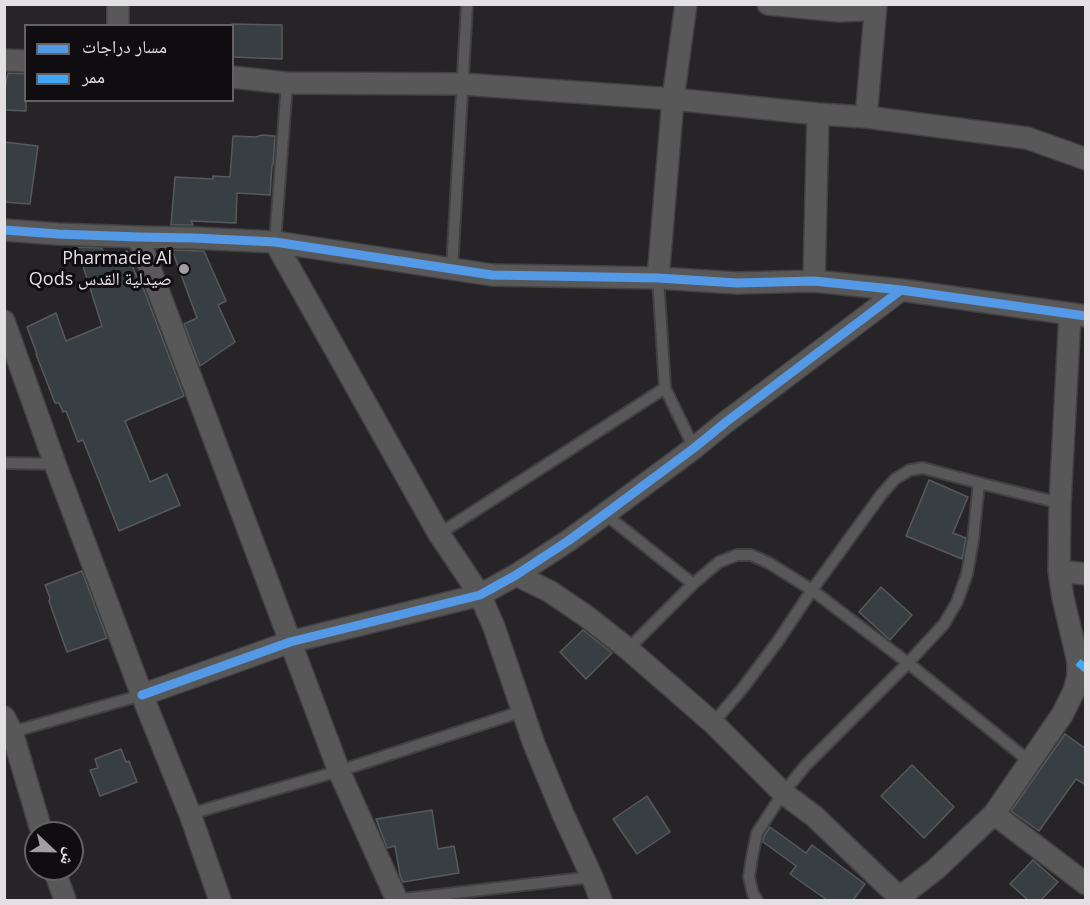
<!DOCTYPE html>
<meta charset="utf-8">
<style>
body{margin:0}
#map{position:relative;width:1090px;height:905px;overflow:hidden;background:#262427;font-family:"Open Sans","Noto Naskh Arabic",sans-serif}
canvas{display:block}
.frame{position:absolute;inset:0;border:6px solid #e3e0e3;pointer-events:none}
.legend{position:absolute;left:24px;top:24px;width:210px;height:78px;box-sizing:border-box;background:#0f0d0f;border:2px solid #646164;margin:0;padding:8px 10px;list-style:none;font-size:18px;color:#e3e0e3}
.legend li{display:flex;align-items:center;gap:12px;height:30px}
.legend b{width:30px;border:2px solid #646164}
.north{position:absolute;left:24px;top:821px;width:60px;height:60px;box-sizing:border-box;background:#0f0d0f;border:2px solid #646164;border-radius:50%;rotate:112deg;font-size:16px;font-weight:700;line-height:24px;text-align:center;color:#e3e0e3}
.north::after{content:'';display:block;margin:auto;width:21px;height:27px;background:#a19ea1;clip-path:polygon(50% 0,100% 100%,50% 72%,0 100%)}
</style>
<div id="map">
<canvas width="1090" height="905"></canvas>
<div class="frame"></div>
<ul class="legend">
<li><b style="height:8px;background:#5399e6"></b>مسار دراجات</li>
<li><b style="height:8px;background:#3fa9f5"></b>ممر</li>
</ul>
<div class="north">ش</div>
</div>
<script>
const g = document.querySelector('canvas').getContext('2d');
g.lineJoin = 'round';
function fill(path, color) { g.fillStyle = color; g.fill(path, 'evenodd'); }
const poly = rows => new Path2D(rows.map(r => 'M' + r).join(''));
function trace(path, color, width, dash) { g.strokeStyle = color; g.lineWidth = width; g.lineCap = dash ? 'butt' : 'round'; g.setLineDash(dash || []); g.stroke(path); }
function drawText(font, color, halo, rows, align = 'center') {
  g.font = font + ' "Open Sans","Noto Naskh Arabic",sans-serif'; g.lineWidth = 6; g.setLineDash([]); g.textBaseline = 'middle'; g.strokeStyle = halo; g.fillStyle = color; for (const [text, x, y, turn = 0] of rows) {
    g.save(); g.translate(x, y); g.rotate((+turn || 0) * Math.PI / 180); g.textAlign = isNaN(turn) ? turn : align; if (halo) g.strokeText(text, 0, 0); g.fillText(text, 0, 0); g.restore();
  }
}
const building = poly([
 [232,24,282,25,282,59,232,57,232,24],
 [8,73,26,74,26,111,4,110,4,92,8,73],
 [262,135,275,136,273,165,272,165,270,195,237,193,236,223,191,221,193,225,171,225,175,177,213,179,213,176,230,177,233,136,256,137,262,135],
 [4,142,38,146,30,204,4,202,4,142],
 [77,247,102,248,106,260,127,251,139,283,141,282,184,396,125,421,150,482,167,474,180,505,119,531,83,440,78,442,66,411,63,412,59,403,55,403,36,354,37,354,27,327,56,313,66,341,102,326,77,247],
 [172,250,204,251,226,301,218,305,235,342,200,366,184,324,197,318,172,250],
 [929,480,968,497,953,533,966,538,962,559,906,536,929,480],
 [82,571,107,638,67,652,49,601,50,598,45,585,82,571],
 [881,587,912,615,890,640,859,612,881,587],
 [583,630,612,653,586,679,560,652,583,630],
 [1065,734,1086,749,1086,785,1076,779,1039,831,1011,811,1065,734],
 [121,749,126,762,129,761,137,782,100,796,90,770,98,768,95,759,121,749],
 [912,765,954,807,924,838,881,796,912,765],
 [647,796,670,832,637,854,613,819,647,796],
 [432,810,438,849,454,846,459,873,403,882,400,875,395,846,387,848,376,819,432,810],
 [770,827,806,853,812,845,865,884,853,900,827,900,790,874,796,866,763,842,764,836,770,827],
 [1033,860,1058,882,1041,900,1028,900,1010,884,1033,860]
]);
fill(building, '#383f42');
trace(building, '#58595a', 1.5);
const lane = poly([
 [275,242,287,83],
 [452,269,467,4],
 [658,278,665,388,694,448],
 [4,463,55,464],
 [605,514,693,584],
 [439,534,665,388],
 [628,649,693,584,719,562,737,555,751,555,769,563,812,590,908,663,1029,761],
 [713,723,742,689,778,641,812,590,881,495,895,479,910,470,923,468,979,483,1060,503],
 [12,732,142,695],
 [190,814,339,771,523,711],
 [395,900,592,877],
 [757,900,753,894,749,877,752,857,757,833,783,793,806,765,908,663,944,624,957,602,967,574,973,540,979,483]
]);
const street = poly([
 [768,4,839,11,861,10,873,4],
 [118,26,118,4],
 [4,60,26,61],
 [232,77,287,83,462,84,673,99,818,114,866,117,1027,138,1086,159],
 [866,117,876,4],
 [4,230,58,234,138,237,194,238,275,242,492,275,658,278,737,283,814,281,901,290,1086,316],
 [138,237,339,771,397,900],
 [275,242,439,534,480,595,494,627,534,744,563,814,592,877,601,900],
 [658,278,673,99,686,4],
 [814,281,818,114],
 [4,321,55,464,142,695,190,814,220,900],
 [1059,571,1086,574],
 [516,575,549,591,586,616,628,649,713,723,783,793,814,816,902,900],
 [142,695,290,642,480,595,516,575,568,541,605,514,694,448,726,422,901,290],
 [4,717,12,732,42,833],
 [994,814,1086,884],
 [54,869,65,900],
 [896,900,936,869,994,814,1062,715,1074,691,1078,676,1078,662,1063,598,1059,571,1060,503,1070,314]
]);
trace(lane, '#414042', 14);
trace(street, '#414042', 24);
trace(lane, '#595859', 10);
trace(street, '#595859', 21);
trace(poly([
 [1078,662,1086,669]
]), '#3fa9f5', 8, [15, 8]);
trace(poly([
 [4,230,58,234,138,237,194,238,275,242,492,275,658,278,737,283,814,281,901,290,1086,316],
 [142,695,290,642,480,595,516,575,568,541,605,514,694,448,726,422,901,290]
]), '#5399e6', 9);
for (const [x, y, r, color] of [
 [184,269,6,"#a19ea1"]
]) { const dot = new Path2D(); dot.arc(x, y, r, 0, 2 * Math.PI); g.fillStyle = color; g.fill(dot); trace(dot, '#0f0d0f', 2); }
drawText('18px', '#e3e0e3', '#0f0d0f', [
 ["Pharmacie Al",172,259],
 ["Qods صيدلية القدس",172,280]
], 'right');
</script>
